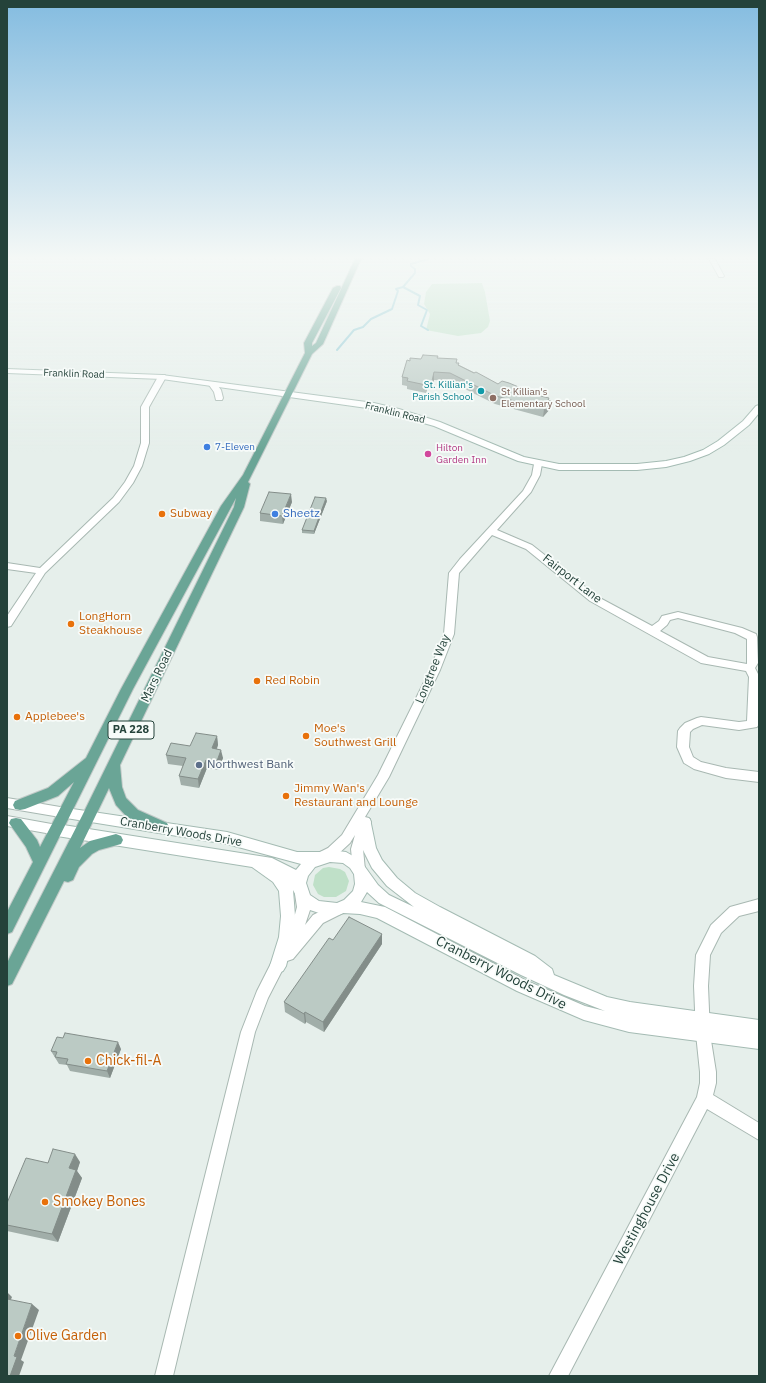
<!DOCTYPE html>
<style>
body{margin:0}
#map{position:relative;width:766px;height:1383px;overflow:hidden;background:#e6efeb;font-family:"IBM Plex Sans",sans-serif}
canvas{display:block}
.frame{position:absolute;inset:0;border:8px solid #24423a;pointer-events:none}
</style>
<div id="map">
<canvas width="766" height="1383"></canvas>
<div class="frame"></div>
</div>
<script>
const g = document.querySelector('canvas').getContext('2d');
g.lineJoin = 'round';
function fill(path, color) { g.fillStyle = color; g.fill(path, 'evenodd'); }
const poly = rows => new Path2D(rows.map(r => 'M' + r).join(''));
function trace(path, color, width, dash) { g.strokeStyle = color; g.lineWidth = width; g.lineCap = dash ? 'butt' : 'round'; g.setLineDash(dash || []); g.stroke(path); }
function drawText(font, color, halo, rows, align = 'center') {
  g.font = font + ' "IBM Plex Sans",sans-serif'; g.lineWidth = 3.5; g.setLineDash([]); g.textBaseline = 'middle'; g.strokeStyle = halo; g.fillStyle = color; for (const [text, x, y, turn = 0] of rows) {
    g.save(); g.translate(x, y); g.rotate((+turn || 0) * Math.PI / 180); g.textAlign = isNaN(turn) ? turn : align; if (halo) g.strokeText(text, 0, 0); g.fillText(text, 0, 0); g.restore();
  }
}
fill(poly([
 [482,283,485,292,490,321,488,327,481,333,458,336,426,330,430,314,424,304,426,292,432,284],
 [329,867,340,869,345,872,349,881,346,891,336,897,324,897,318,894,313,885,315,875,323,868]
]), '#bfe0c8');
trace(poly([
 [428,330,421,326,427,310,418,305,420,296,403,287,415,273,415,269,411,266,411,264,429,259],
 [337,350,354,330,363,327,371,319,392,309,398,291,396,289,403,287]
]), '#8ec9d4', 2);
const street = poly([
 [709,259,715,259,724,276,723,277,719,277,709,259],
 [159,375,165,375,166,377,149,407,149,443,142,466,133,483,119,502,45,573,11,626,7,627,7,616,36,573,7,569,7,563,40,568,113,498,125,482,134,466,141,443,141,407,159,375],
 [210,383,216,383,221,390,223,398,222,400,216,400,214,392,209,385,210,383],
 [538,461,542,464,540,475,531,492,497,530,532,545,598,597,652,626,659,621,662,616,678,612,742,628,756,634,757,637,758,663,755,668,759,676,759,724,757,727,739,730,702,725,693,729,690,732,689,747,693,757,701,762,726,768,759,772,759,782,726,778,694,769,684,763,677,747,678,731,680,728,685,723,697,718,701,717,739,722,747,721,749,677,746,671,701,663,590,601,526,549,492,535,459,573,454,634,440,670,389,777,365,817,369,818,371,822,363,849,365,870,364,874,359,875,354,874,353,870,351,849,355,835,350,843,336,856,325,861,320,860,319,856,320,852,328,848,342,835,378,775,430,670,444,634,449,573,460,559,523,491,532,475,534,464,538,461],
 [678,618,735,633,747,639,747,664,708,657,660,631,667,625,670,620,678,618],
 [7,798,66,808,70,810,72,813,70,816,66,818,7,808,7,798],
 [7,816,57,825,61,826,63,830,61,834,57,835,7,826,7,816],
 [302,888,307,890,309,894,311,907,305,925,313,915,333,905,338,903,343,905,345,909,343,913,323,923,293,959,287,961,268,998,255,1032,173,1376,155,1376,241,1032,257,991,294,918,297,907,295,894,297,890,302,888],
 [759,899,759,911,739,916,721,933,710,955,708,986,710,1034,716,1072,716,1083,713,1095,759,1123,759,1140,707,1109,568,1376,549,1376,697,1097,700,1083,700,1072,696,1034,694,986,696,955,711,925,730,907,759,899]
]);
const secondary = poly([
 [7,369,162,375,374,403,399,409,440,422,524,457,559,464,637,464,666,461,684,457,703,450,718,441,743,421,756,406,759,405,759,413,749,425,724,445,709,454,690,461,666,467,637,470,559,470,518,461,434,426,374,409,162,379,7,373,7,369],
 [66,808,227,832,297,852,320,852,330,850,346,852,360,860,378,885,389,895,414,907,387,886,372,868,362,848,358,823,360,819,365,818,370,819,376,848,382,860,397,878,415,893,440,907,535,956,552,969,554,975,607,997,630,1002,759,1020,759,1049,629,1032,584,1020,517,991,377,918,360,914,343,913,338,915,325,915,310,910,300,903,293,890,295,916,293,937,286,966,283,971,278,973,273,971,270,966,279,937,281,916,279,891,273,882,252,867,57,836,52,834,50,830,52,826,57,824,272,858,296,870,301,864,227,844,66,818,61,817,59,813,61,809,66,808],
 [330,862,343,863,350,868,354,874,355,884,353,891,344,900,337,903,319,901,310,895,306,883,308,876,315,867,330,862],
 [367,892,379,903,521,975,564,995,605,1011,585,1006,527,981,385,907,361,902,367,892]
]);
const primary = poly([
 [355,259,361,259,323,344,312,354,248,482,250,484,244,507,120,765,122,787,126,798,138,810,167,823,169,827,167,831,162,833,128,818,116,805,109,788,80,848,90,841,116,834,121,836,123,840,121,844,99,850,92,854,79,867,73,880,68,882,64,881,12,984,7,986,7,963,82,816,234,507,236,498,133,689,12,932,7,934,7,912,33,862,26,847,9,823,11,819,16,818,21,819,37,840,40,847,74,782,58,796,25,809,20,810,15,809,13,805,15,801,48,788,86,758,121,689,221,506,243,475,305,353,304,343,333,288,337,286,340,286,341,288,312,343,312,346,316,343,355,259]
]);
trace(street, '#a8b8b2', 2);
trace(secondary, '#a4bbb3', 2);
trace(primary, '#c2cac8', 2);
fill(street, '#fff');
fill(secondary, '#fff');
fill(primary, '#6aa596');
fill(poly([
 [438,358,456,363,459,365,498,384,551,401,550,409,543,417,495,404,449,381,434,380,432,388,427,388,426,393,407,389,407,386,402,385,402,377,410,361],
 [327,501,314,534,302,533,302,530],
 [292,502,283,524,260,521,260,513],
 [217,736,218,745,217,749,223,758,218,770,207,768,199,788,181,785,179,776,183,766,168,764,166,755],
 [382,934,382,944,324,1032,306,1022,305,1024,285,1012,284,1002,333,940],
 [121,1049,110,1078,70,1071,67,1065,59,1064,51,1051],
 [80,1162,77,1171,82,1178,58,1242,7,1231,7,1203,48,1163]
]), '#a1aea9');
fill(poly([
 [434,372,434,380,432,388,432,381],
 [427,380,427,388,426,393,426,385],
 [549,398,548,404,551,401,550,409,543,417,544,409],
 [291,494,292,502,283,524,282,516],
 [326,498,327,501,314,534,314,531],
 [217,736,218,745,213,757,212,748],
 [221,750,223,758,218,770,217,761],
 [206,760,207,768,199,788,198,779],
 [382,934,382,944,324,1032,323,1022],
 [305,1012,306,1022,305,1024,304,1014],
 [118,1042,121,1049,110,1078,107,1071],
 [75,1154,80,1162,77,1171,82,1178,58,1242,52,1234,69,1168],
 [7,1292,12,1297,9,1304,7,1303],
 [32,1304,39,1310,21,1360,24,1362,19,1376,10,1376,14,1356]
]), '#838d89');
const building = poly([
 [423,355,438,356,437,358,457,359,456,363,459,363,458,365,474,373,476,372,498,384,502,381,509,383,521,388,519,391,549,398,548,400,551,401,544,409,496,396,450,373,434,372,432,381,427,380,426,385,407,381,408,378,402,377,407,360,410,361,410,358,421,359,423,355],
 [269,492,291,494,282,516,260,513,269,492],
 [315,497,326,498,314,531,302,530,315,497],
 [196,733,217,736,212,748,221,750,217,761,206,760,198,779,179,776,186,758,166,755,171,743,190,746,196,733],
 [349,917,382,934,323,1022,305,1012,304,1014,284,1002,329,938,333,940,349,917],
 [65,1033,118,1042,107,1071,66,1064,68,1059,55,1057,57,1052,51,1051,57,1037,63,1038,65,1033],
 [53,1149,75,1154,69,1168,76,1170,52,1234,7,1225,7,1203,26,1158,48,1163,53,1149],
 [7,1299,32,1304,14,1356,17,1357,10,1376,7,1376,7,1299]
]);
fill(building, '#bbcac4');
trace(building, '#838d89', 1);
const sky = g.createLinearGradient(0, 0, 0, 452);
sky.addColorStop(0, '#84bce0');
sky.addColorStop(0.57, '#f4f8f6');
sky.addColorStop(1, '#f4f8f600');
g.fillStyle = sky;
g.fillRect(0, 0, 766, 452);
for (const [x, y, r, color] of [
 [481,391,4,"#0f9aa8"],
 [493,398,4,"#8d6e63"],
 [207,447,4,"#3f7fe0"],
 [428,454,4,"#d1479c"],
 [162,514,4,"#e8710a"],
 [275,514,4,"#3f7fe0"],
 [71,624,4,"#e8710a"],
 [257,681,4,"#e8710a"],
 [17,717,4,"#e8710a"],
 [306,736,4,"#e8710a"],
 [199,765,4,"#5c6f8a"],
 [286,796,4,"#e8710a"],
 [88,1061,4,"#e8710a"],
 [45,1202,4,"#e8710a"],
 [18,1336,4,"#e8710a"]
]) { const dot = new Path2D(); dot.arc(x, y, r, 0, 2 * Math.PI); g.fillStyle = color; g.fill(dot); trace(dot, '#f7fbf9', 1.5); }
drawText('10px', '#24423a', '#f7fbf9', [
 ["Franklin Road",74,374,2],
 ["Franklin Road",395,413,14]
]);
drawText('10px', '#0d838f', '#f7fbf9', [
 ["St. Killian's",473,385],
 ["Parish School",473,397]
], 'right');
drawText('10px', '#785e54', '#f7fbf9', [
 ["St Killian's",501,392],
 ["Elementary School",501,404]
], 'left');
drawText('10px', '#366cbe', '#f7fbf9', [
 ["7-Eleven",215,447]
], 'left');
drawText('10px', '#b23c85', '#f7fbf9', [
 ["Hilton",436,448],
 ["Garden Inn",436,460]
], 'left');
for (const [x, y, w] of [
 [131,730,46]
]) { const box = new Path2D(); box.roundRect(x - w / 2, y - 9, w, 18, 3); g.fillStyle = '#f7fbf9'; g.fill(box); trace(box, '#24423a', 1); }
drawText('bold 11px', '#24423a', null, [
 ["PA 228",131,730]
]);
drawText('12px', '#c56008', '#f7fbf9', [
 ["Subway",170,514],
 ["LongHorn",79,617],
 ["Steakhouse",79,631],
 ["Red Robin",265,681],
 ["Applebee's",25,717],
 ["Moe's",314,729],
 ["Southwest Grill",314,743],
 ["Jimmy Wan's",294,789],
 ["Restaurant and Lounge",294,803]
], 'left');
drawText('12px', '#366cbe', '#f7fbf9', [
 ["Sheetz",283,514]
], 'left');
drawText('12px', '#24423a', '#f7fbf9', [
 ["Fairport Lane",572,579,38],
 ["Longtree Way",433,669,-68],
 ["Mars Road",157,676,-64],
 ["Cranberry Woods Drive",181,832,10]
]);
drawText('12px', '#4e5e75', '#f7fbf9', [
 ["Northwest Bank",207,765]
], 'left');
drawText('14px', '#24423a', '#f7fbf9', [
 ["Cranberry Woods Drive",501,973,27],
 ["Westinghouse Drive",647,1209,-62]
]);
drawText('14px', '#c56008', '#f7fbf9', [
 ["Chick-fil-A",96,1061],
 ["Smokey Bones",53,1202],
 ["Olive Garden",26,1336]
], 'left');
</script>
